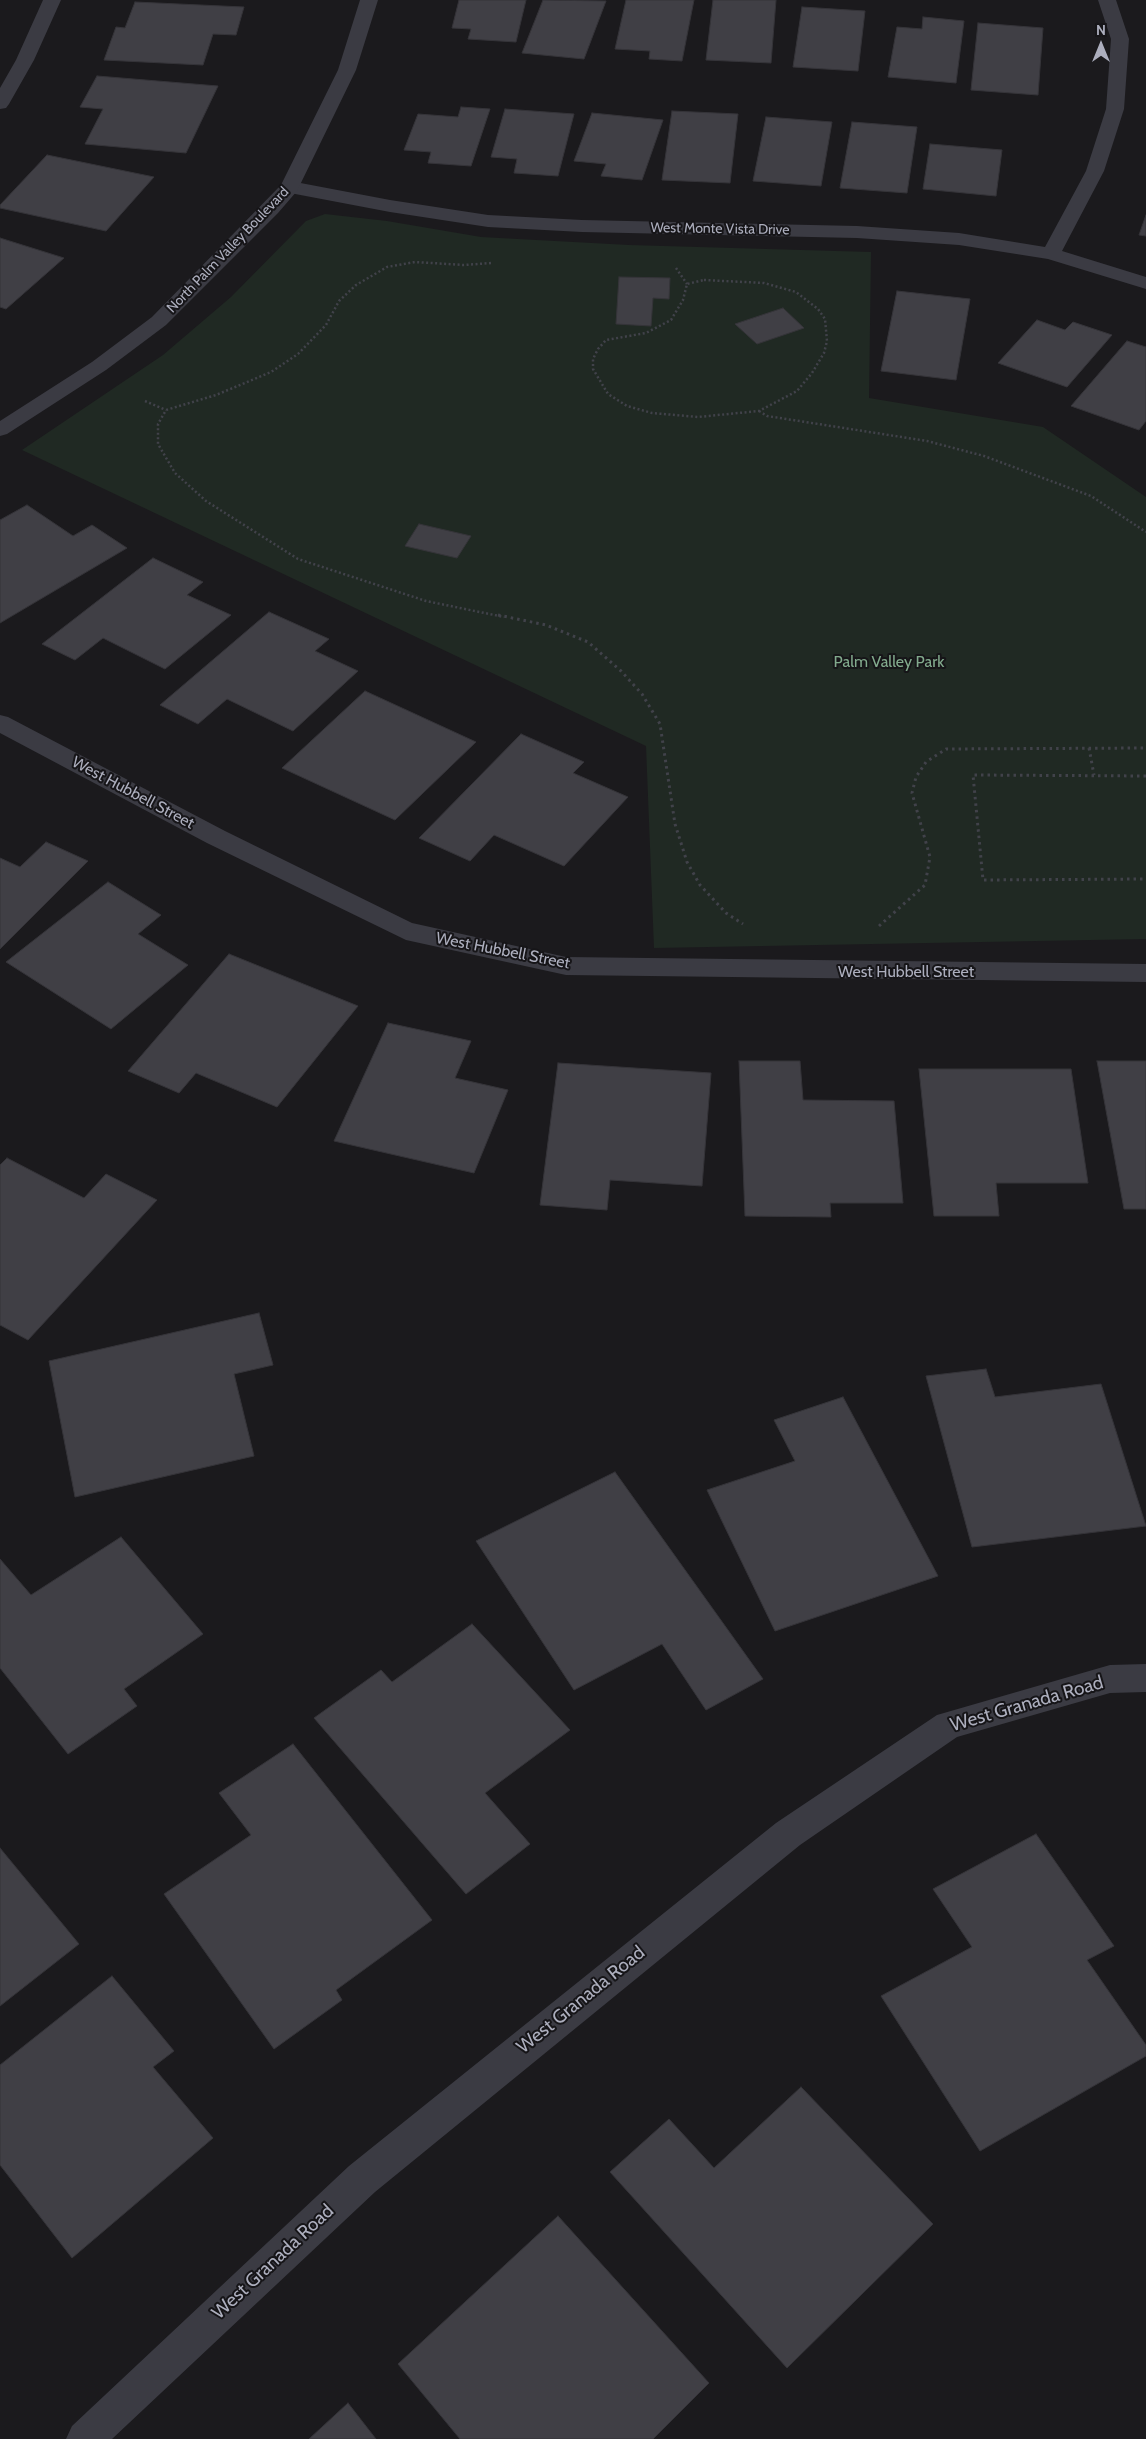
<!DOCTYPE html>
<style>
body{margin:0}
#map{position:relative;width:1146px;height:2439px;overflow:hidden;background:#1b1a1d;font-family:Cabin,sans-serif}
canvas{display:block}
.north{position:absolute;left:1076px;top:20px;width:50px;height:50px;-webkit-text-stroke:4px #161518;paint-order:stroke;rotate:0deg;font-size:14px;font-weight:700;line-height:20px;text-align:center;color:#acaebd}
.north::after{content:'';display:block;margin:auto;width:18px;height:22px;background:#acaebd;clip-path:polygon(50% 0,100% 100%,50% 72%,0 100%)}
</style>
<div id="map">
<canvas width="1146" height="2439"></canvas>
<div class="north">N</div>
</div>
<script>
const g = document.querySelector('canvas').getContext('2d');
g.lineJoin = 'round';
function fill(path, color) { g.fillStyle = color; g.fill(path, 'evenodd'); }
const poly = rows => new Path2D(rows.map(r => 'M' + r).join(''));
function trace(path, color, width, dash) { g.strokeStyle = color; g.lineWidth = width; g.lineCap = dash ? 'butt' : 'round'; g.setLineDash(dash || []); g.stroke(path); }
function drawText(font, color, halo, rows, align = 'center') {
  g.font = font + ' Cabin,sans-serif'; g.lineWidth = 4; g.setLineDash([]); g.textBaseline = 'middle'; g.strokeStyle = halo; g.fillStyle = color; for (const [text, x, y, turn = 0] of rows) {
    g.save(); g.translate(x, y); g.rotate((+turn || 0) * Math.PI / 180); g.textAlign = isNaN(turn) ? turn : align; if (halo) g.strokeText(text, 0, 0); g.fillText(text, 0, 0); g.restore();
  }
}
fill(poly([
 [325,214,387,221,481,237,629,245,871,252,869,398,1043,427,1146,497,1146,939,654,948,646,746,22,450,163,355,231,297,306,221]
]), '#202923');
const building = poly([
 [459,0,526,0,516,42,468,39,471,29,452,28,459,0],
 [543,0,606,1,584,59,522,53,543,0],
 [626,0,694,0,682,61,649,59,650,51,615,49,626,0],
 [713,0,776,0,771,63,706,60,713,0],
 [135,2,244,7,236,35,213,34,203,65,104,60,116,27,125,28,135,2],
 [802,7,865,11,858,71,793,67,802,7],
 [923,17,964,21,956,83,888,77,897,27,922,29,923,17],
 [978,23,1043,28,1038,95,971,90,978,23],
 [97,76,218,86,186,153,85,144,103,109,80,107,97,76],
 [461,107,490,109,471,166,428,163,431,152,404,150,418,114,458,117,461,107],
 [505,109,574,114,558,176,514,173,517,159,491,157,505,109],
 [672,111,738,114,730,183,662,180,672,111],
 [592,113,663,120,642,180,601,176,606,164,574,161,592,113],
 [766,117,832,122,821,186,753,181,766,117],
 [852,122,917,127,907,193,840,188,852,122],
 [930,144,1002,150,996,196,923,189,930,144],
 [47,155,154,177,106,231,0,208,0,205,47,155],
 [1146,215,1146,236,1139,235,1146,215],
 [0,238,64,258,6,309,0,307,0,238],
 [619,277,670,278,669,299,653,298,651,326,616,324,619,277],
 [897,291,970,299,956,380,881,371,897,291],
 [783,308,804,328,757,344,735,324,783,308],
 [1037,320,1065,330,1073,322,1112,335,1067,387,998,363,1037,320],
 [1127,341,1146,347,1146,421,1139,430,1071,406,1127,341],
 [27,505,73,536,92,525,127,548,0,623,0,520,27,505],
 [419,524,471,536,457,558,405,546,419,524],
 [153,558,203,582,187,595,231,615,165,669,103,638,75,660,42,644,153,558],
 [269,612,329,639,315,651,358,671,293,731,227,699,198,724,160,705,269,612],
 [365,691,476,742,395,820,282,768,365,691],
 [521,734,584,762,573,773,628,797,564,866,494,835,470,861,419,838,521,734],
 [46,842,88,861,0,949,0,858,20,867,46,842],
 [108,882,161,915,138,934,188,965,111,1029,6,962,108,882],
 [229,954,358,1006,277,1107,196,1073,179,1093,128,1071,229,954],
 [388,1023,471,1041,455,1078,508,1090,474,1173,334,1141,388,1023],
 [739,1061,800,1061,803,1100,894,1101,903,1203,830,1203,831,1217,745,1216,739,1061],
 [1097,1061,1146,1061,1146,1209,1124,1209,1097,1061],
 [558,1063,711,1073,702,1186,610,1180,607,1210,540,1205,558,1063],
 [919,1069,1071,1069,1088,1183,996,1183,999,1216,934,1216,919,1069],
 [7,1158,84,1198,106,1174,157,1200,28,1340,0,1325,0,1165,7,1158],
 [259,1313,273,1365,234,1374,254,1456,75,1497,49,1361,259,1313],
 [986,1369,995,1397,1101,1384,1146,1526,972,1547,926,1376,986,1369],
 [843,1397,938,1576,775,1631,707,1490,795,1461,774,1420,843,1397],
 [615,1472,763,1679,706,1710,662,1644,574,1690,476,1541,615,1472],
 [121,1537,203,1634,124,1689,137,1706,68,1754,0,1668,0,1559,31,1595,121,1537],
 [472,1624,570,1730,485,1793,530,1844,466,1894,314,1718,381,1670,392,1682,472,1624],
 [293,1744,432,1920,336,1990,342,2000,274,2049,164,1894,251,1835,219,1793,293,1744],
 [1036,1834,1114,1946,1087,1960,1146,2045,1146,2056,980,2151,881,1996,972,1947,933,1889,1036,1834],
 [0,1848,79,1944,0,2006,0,1848],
 [112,1976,174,2051,153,2067,213,2138,72,2258,0,2165,0,2065,112,1976],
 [801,2087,933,2224,787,2368,610,2172,669,2119,714,2168,801,2087],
 [558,2216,709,2383,653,2439,460,2439,398,2364,558,2216],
 [348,2403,376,2439,309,2439,348,2403]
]);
fill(building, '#403f45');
trace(building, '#353439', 1);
trace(poly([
 [491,263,464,265,415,262,387,267,356,285,339,301,326,325,298,354,271,372,216,395,166,410,158,424,158,444,175,473,206,501,298,559,426,601,504,617],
 [676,268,687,284],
 [704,280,764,283,796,292,818,309,825,319,827,341,824,353,812,373,797,391,759,411,698,417,652,413,627,406,608,394,593,369,593,359,598,349,606,340,646,333,671,320,683,300,687,284,704,280],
 [145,401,166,410],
 [759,411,767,416,927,441,984,456,1091,496,1146,532]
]), '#41424a', 2.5, [2, 2.5]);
trace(poly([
 [498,615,546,625,588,642,621,671,642,694,660,724,675,824,687,862,700,885,726,913,743,924],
 [1089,748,1094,775],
 [1146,776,973,775,983,880,1146,879],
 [879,926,925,885,930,857,912,793,916,777,926,762,946,749,1146,748]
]), '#41424a', 3, [2.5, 4]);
fill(poly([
 [43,0,61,0,34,60,9,104,6,108,0,109,0,88,16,60,43,0],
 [1098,0,1116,0,1129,39,1124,109,1104,171,1062,251,1146,277,1146,289,1048,259,959,245,857,238,582,232,488,227,390,212,290,193,283,191,281,187,283,183,290,181,390,200,488,215,582,220,857,226,959,233,1045,247,1086,171,1106,109,1111,39,1098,0],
 [0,715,8,717,225,831,412,923,566,957,1146,964,1146,982,566,975,406,940,207,843,0,733,0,715],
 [1146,1664,1146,1692,1110,1693,957,1737,800,1845,375,2192,112,2439,66,2439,72,2426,349,2166,776,1823,937,1715,1110,1665,1146,1664]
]), '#3b3b43');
fill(poly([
 [360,0,378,0,356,70,297,191,278,213,166,325,106,370,7,434,0,436,0,421,92,362,152,317,281,185,338,70,360,0]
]), '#3b3b43');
drawText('14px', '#acaebd', '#161518', [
 ["West Monte Vista Drive",720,229,1],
 ["North Palm Valley Boulevard",228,250,-46]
]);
drawText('16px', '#82aa8d', '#161518', [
 ["Palm Valley Park",889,662]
]);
drawText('16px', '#acaebd', '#161518', [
 ["West Hubbell Street",133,793,28],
 ["West Hubbell Street",503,951,11],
 ["West Hubbell Street",906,972]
]);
drawText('19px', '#acaebd', '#161518', [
 ["West Granada Road",1027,1704,-16],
 ["West Granada Road",581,2000,-39],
 ["West Granada Road",273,2262,-43]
]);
</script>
